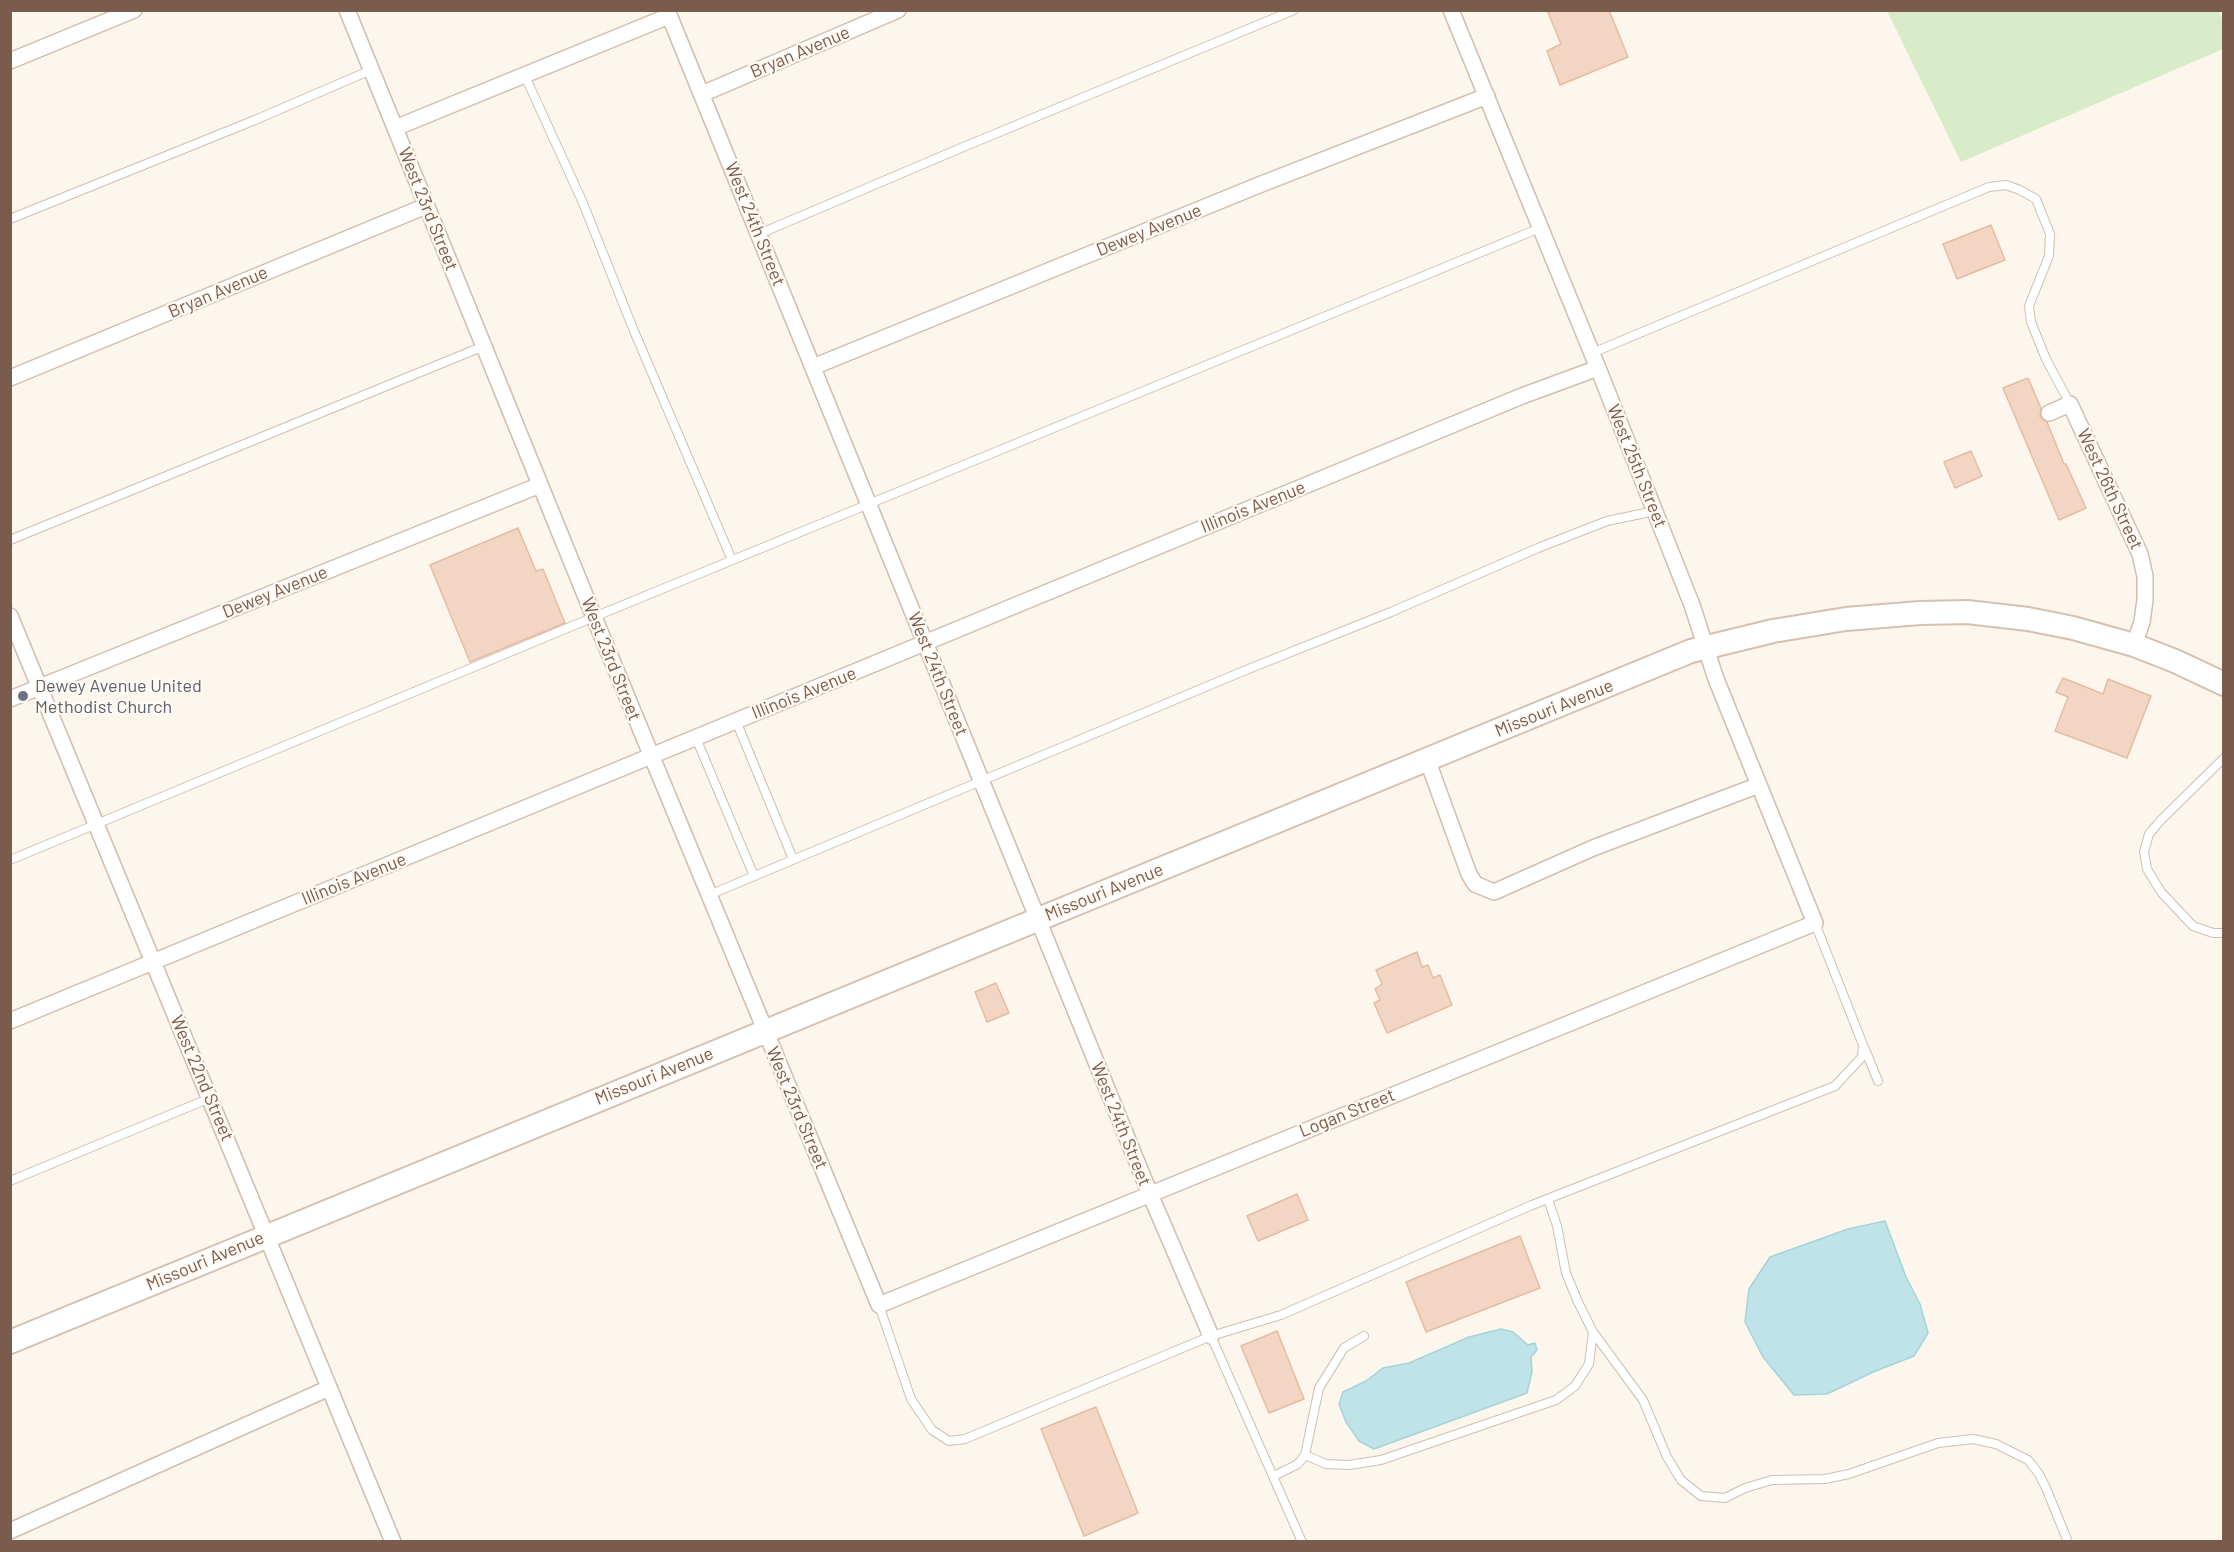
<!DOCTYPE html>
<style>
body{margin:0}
#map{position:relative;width:2234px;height:1552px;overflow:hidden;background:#fdf6ec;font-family:Barlow,sans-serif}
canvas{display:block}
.frame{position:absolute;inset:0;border:12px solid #7a5c4d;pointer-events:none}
</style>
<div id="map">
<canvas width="2234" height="1552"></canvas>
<div class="frame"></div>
</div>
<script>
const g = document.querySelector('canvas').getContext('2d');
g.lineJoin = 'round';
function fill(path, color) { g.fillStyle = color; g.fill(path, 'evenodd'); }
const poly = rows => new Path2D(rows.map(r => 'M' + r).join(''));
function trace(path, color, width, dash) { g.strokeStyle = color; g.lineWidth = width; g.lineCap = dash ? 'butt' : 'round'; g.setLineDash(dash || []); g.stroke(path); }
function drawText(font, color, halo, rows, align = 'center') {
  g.font = font + ' Barlow,sans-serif'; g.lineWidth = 4.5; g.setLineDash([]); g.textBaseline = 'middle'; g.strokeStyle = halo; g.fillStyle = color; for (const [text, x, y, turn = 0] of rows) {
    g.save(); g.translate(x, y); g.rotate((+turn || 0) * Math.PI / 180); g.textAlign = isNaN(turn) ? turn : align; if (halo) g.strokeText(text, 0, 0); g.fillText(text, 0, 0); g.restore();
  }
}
fill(poly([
 [1887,11,2219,11,2223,22,2223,49,1961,162]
]), '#d8ecc9');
const water = poly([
 [1885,1221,1906,1277,1920,1304,1928,1333,1914,1356,1873,1372,1827,1394,1794,1395,1763,1357,1745,1322,1749,1289,1770,1257,1848,1229,1885,1221],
 [1501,1329,1513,1332,1528,1345,1535,1343,1537,1350,1531,1357,1532,1372,1527,1393,1374,1449,1359,1441,1346,1422,1339,1404,1343,1392,1366,1381,1383,1368,1409,1363,1469,1337,1501,1329]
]);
fill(water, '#bfe3e8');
trace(water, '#a5d3da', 1.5);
const building = poly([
 [1547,10,1609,10,1628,57,1560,85,1547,51,1561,44,1547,10],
 [1991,225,2005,260,1957,279,1943,244,1991,225],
 [2028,378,2041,408,2040,417,2047,422,2064,464,2066,464,2086,508,2059,520,2003,388,2028,378],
 [1971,451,1982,476,1955,488,1944,462,1971,451],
 [518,528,536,571,543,569,565,623,470,662,430,565,518,528],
 [2063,678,2103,694,2108,679,2151,696,2127,758,2055,731,2068,697,2056,692,2063,678],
 [1417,952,1422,967,1428,965,1433,978,1440,975,1452,1005,1387,1033,1374,1003,1380,1000,1375,989,1382,984,1376,970,1417,952],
 [996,983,1009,1013,987,1022,975,992,996,983],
 [1297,1194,1308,1220,1258,1241,1247,1216,1297,1194],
 [1520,1236,1540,1288,1426,1332,1406,1282,1520,1236],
 [1277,1331,1304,1399,1269,1413,1241,1346,1277,1331],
 [1096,1407,1138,1513,1084,1536,1041,1429,1096,1407]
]);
fill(building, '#f3d5c3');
trace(building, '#e6bba3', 1.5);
const lane = poly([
 [525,76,583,203,634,331,732,560],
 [10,219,255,120,371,70],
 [759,234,961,148,1294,10],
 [1592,353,1989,187,2006,185,2020,190,2036,199,2050,234,2049,256,2029,306,2031,322,2046,359,2070,404],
 [10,540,484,346],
 [736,721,793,859],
 [696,738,754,876],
 [2224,758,2160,821,2149,834,2144,852,2147,869,2161,892,2193,926,2213,933,2224,933],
 [10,860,594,617,1540,228],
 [709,895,1246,670,1391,612,1538,548,1607,521,1655,511],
 [1864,1047,1878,1081],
 [10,1181,210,1098],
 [1548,1199,1557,1226,1566,1273,1578,1302,1593,1332,1643,1400,1667,1457,1681,1480,1701,1496,1725,1498,1745,1488,1772,1480,1825,1479,1849,1474,1938,1443,1973,1439,1996,1444,2028,1460,2039,1474,2046,1488,2068,1542],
 [879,1305,911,1399,932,1430,949,1441,965,1439,1211,1336,1281,1315,1532,1205,1835,1086,1862,1057,1863,1045,1815,923],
 [1211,1336,1302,1542],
 [1305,1455,1326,1464,1349,1465,1381,1460,1556,1400,1575,1386,1589,1364,1593,1332],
 [1274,1476,1298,1464,1305,1455,1319,1388,1344,1348,1364,1336]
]);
const street = poly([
 [347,10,594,617,879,1305,1815,923,1716,679,1692,605,1598,368,1451,10],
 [667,10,1150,1194,1211,1336],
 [10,61,134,10],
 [702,94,898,10],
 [395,128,669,16],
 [813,367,1259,185,1487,96],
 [10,378,426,206],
 [2049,413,2070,404,2140,554,2145,576,2145,600,2142,622,2134,645],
 [10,616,393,1542],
 [10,699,540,485],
 [1427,759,1469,874,1475,884,1494,892,1593,848,1759,785],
 [10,1021,1522,396,1598,368],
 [10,1531,329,1388]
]);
const secondary = poly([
 [10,1342,1691,651,1773,631,1846,619,1920,613,1967,612,2028,619,2073,628,2134,645,2175,661,2224,684]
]);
trace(lane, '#d1beb0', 10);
trace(street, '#d1beb0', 18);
trace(secondary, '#d6c0b0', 26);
trace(lane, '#fff', 8);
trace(street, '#fff', 15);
trace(secondary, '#fff', 22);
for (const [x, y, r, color] of [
 [23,696,6,"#6b7280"]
]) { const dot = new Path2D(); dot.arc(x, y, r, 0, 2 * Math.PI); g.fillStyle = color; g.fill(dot); trace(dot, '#fffaf3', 2); }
drawText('18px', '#7a5c4d', '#fffaf3', [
 ["Bryan Avenue",800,52,-23],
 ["West 23rd Street",428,209,68],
 ["West 24th Street",755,224,68],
 ["Dewey Avenue",1149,230,-22],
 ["Bryan Avenue",218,292,-23],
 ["West 25th Street",1637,466,68],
 ["West 26th Street",2110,489,65],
 ["Illinois Avenue",1253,507,-22],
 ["Dewey Avenue",275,592,-22],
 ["West 23rd Street",611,659,68],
 ["West 24th Street",938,674,68],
 ["Illinois Avenue",804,693,-22],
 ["Missouri Avenue",1554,708,-22],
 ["Illinois Avenue",354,879,-22],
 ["Missouri Avenue",1104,892,-22],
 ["Missouri Avenue",654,1076,-22],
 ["West 22nd Street",202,1078,67],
 ["West 23rd Street",797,1108,67],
 ["Logan Street",1347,1113,-22],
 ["West 24th Street",1121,1124,68],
 ["Missouri Avenue",205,1261,-23]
]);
drawText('18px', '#5b616d', '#fffaf3', [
 ["Dewey Avenue United",35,686],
 ["Methodist Church",35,707]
], 'left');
</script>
